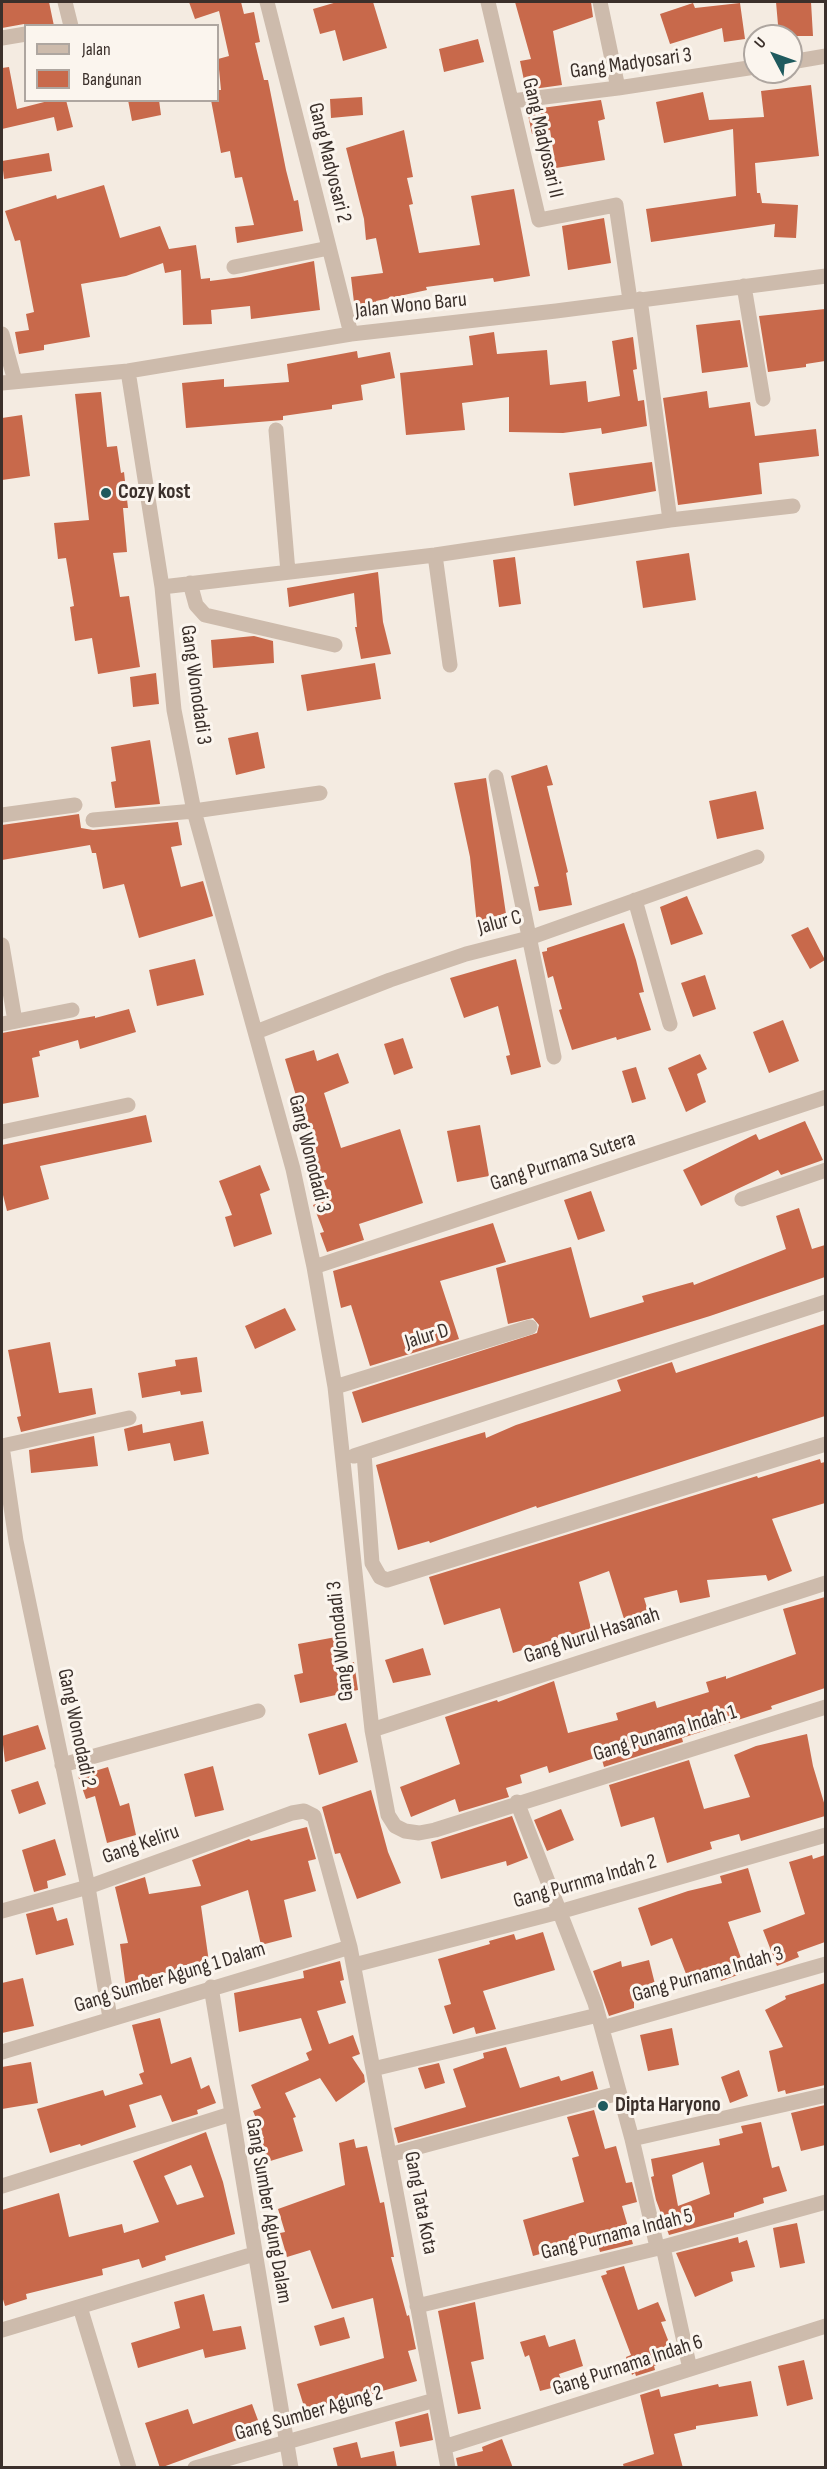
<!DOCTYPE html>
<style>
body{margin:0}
#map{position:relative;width:827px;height:2469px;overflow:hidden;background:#f4ebe1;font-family:"Sofia Sans Condensed",sans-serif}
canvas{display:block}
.frame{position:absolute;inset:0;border:3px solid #3b302b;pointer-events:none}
.legend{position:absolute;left:24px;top:24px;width:195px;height:78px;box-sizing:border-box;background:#fbf5ee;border:2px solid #aea6a0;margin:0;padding:8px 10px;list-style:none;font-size:18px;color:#3b302b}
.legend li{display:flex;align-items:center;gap:12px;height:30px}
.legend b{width:30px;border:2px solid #aea6a0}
.north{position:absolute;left:743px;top:24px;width:60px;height:60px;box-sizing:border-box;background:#fbf5ee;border:2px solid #aea6a0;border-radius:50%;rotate:311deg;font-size:16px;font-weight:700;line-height:24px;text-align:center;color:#3b302b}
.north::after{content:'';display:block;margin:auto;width:21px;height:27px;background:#1f5a5e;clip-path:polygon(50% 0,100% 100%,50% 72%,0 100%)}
</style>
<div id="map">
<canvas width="827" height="2469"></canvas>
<div class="frame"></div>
<ul class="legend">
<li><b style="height:8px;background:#cdbbac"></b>Jalan</li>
<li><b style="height:16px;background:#c8694b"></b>Bangunan</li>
</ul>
<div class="north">U</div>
</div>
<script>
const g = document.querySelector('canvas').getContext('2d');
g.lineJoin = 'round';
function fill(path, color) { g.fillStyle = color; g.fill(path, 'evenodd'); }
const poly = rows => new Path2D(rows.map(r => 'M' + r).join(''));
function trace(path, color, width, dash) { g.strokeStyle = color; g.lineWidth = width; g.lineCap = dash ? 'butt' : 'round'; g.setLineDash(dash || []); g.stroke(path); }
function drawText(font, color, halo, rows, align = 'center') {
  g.font = font + ' "Sofia Sans Condensed",sans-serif'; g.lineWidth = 6; g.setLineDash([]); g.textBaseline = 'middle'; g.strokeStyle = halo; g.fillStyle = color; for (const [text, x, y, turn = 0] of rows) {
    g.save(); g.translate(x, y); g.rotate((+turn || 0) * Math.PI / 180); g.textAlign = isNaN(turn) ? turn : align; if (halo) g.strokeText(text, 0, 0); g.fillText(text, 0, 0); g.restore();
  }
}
fill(poly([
 [2,2,49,2,54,26,24,24,2,28],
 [189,2,241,2,244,14,254,12,260,42,255,43,264,80,268,80,286,170,294,201,298,200,303,231,237,243,235,227,254,225,242,177,235,178,230,151,221,153,211,100,218,100,218,90,221,90,218,59,229,56,219,11,195,19],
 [337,2,373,2,387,48,343,61,335,30,320,34,313,9],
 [515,2,591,2,593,17,553,31,562,85,526,90,520,61,531,59],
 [776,2,811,2,813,36,779,36],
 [693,3,695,8,740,3,745,39,724,42,722,28,670,44,660,14],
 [478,39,484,62,444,72,439,49],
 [9,67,17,109,52,100,66,100,73,127,57,131,54,117,2,129,2,68],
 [811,85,819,156,755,163,757,193,760,193,762,203,798,205,796,238,774,237,775,224,651,242,646,209,736,196,733,129,664,143,656,102,703,92,709,120,764,117,761,91],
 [362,97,363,115,331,118,330,99],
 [128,100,159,100,161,115,132,121],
 [601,100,605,119,598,121,605,160,556,168,550,130,532,134,527,110],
 [404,130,413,177,407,178,413,204,409,205,419,253,480,245,471,196,514,189,530,276,494,282,493,278,426,287,427,290,376,301,377,309,355,311,351,277,383,273,376,238,366,240,364,219,346,148],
 [49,153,52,171,4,179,2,161],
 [104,185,120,238,160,226,169,249,196,245,201,279,210,278,210,281,241,277,314,261,320,310,251,319,250,306,211,310,212,324,183,325,181,270,165,273,163,263,126,276,81,284,90,337,44,345,44,350,19,354,15,332,29,330,26,314,34,312,20,240,15,241,5,211,56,195,57,199],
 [604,218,611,263,568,270,562,226],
 [825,309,825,361,806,364,806,367,768,372,759,316],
 [740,320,748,367,702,373,696,325],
 [494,332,497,354,547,350,550,385,586,381,588,402,620,396,612,341,633,337,637,369,633,370,638,401,644,400,647,426,602,434,601,428,563,433,509,432,509,397,462,403,465,430,406,435,400,373,473,365,469,336],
 [357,351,358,358,390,352,395,378,361,385,363,400,332,405,332,409,283,416,283,420,186,428,182,383,224,379,224,387,289,382,287,364],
 [707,391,709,408,750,402,755,436,816,429,819,456,759,463,762,494,678,505,663,398],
 [101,392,107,447,117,446,121,473,124,472,128,508,123,508,127,552,113,553,120,597,129,596,140,667,98,674,92,638,75,641,70,607,74,606,66,558,58,559,54,523,89,520,75,394],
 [22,415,30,476,2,480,2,418],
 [652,462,656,491,574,506,569,473],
 [689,553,696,600,643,608,636,561],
 [515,557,521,604,499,607,493,560],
 [378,572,383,622,391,654,361,659,355,627,357,627,354,593,289,607,287,588],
 [254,636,273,641,274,663,213,668,211,640],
 [375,663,381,699,307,711,301,675],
 [156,673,159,704,133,707,130,677],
 [258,732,265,768,236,775,228,738],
 [150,740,160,804,115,808,111,782,116,781,111,747],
 [547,765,553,785,547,786,568,872,566,873,572,905,539,911,534,887,539,886,511,776],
 [486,778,507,921,477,925,470,857,454,783],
 [756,791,764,829,717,839,709,801],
 [79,814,81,828,93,830,178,822,182,845,171,847,181,887,203,881,213,916,139,938,124,884,103,889,96,853,92,853,90,845,2,860,2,825],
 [687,896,703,934,671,945,660,907],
 [624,923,636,960,644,992,639,993,651,1030,617,1040,616,1037,572,1050,559,1010,562,1009,553,976,548,978,542,952,547,951,547,948],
 [808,927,825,960,810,969,791,935],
 [195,959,204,995,157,1006,149,970],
 [516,959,541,1067,511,1075,506,1056,510,1055,498,1006,464,1018,450,978],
 [705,975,716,1009,693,1017,681,983],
 [129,1009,136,1032,80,1049,78,1040,39,1051,40,1056,32,1058,39,1097,2,1104,2,1033,95,1016,95,1018],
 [783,1020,799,1061,769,1073,753,1032],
 [403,1038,413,1068,394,1075,384,1044],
 [314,1050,317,1061,338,1053,349,1083,324,1093,341,1148,400,1129,423,1203,359,1224,364,1240,327,1252,320,1233,324,1232,313,1205,331,1198,318,1169,285,1059],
 [700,1054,707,1069,697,1074,706,1102,686,1112,668,1068],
 [636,1067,646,1099,632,1103,622,1071],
 [146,1115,152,1142,40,1166,49,1199,7,1211,2,1191,2,1145],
 [805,1121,823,1160,781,1175,778,1170,701,1206,683,1170,756,1134,759,1140],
 [480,1125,489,1176,457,1182,447,1131],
 [260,1165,270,1190,260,1194,272,1234,234,1247,225,1217,232,1215,219,1181],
 [591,1191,605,1231,578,1240,564,1200],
 [799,1208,812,1249,825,1245,825,1277,710,1316,362,1423,352,1392,537,1333,539,1325,533,1318,508,1324,496,1268,571,1247,590,1318,644,1302,642,1296,693,1282,694,1285,786,1249,776,1216],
 [493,1223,506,1262,440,1281,459,1339,370,1366,351,1305,341,1308,333,1271],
 [285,1308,296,1330,255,1349,245,1326],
 [825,1324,825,1416,537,1508,536,1506,430,1543,429,1541,398,1550,376,1465,485,1432,486,1438,516,1425,621,1391,617,1380,672,1362,676,1373],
 [50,1342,59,1393,92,1388,96,1414,21,1432,17,1417,21,1416,8,1350],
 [197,1357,202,1392,181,1395,180,1391,142,1398,138,1373,176,1366,175,1360],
 [203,1421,209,1454,174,1461,170,1443,128,1451,124,1429,142,1424,143,1433],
 [94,1436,98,1466,31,1473,29,1450],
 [820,1459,821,1463,825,1462,825,1503,772,1519,792,1571,768,1581,766,1575,707,1580,710,1597,680,1603,677,1590,644,1598,648,1611,624,1619,609,1571,579,1582,594,1640,571,1646,568,1635,513,1653,500,1608,444,1625,429,1577,757,1476,758,1478],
 [825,1597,825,1688,771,1706,772,1709,682,1738,683,1742,604,1767,601,1756,549,1773,547,1766,520,1775,522,1783,506,1788,509,1797,459,1812,455,1799,411,1817,400,1787,460,1764,445,1717,497,1700,498,1702,554,1681,568,1733,618,1720,616,1713,655,1701,657,1708,709,1692,706,1682,726,1676,726,1679,796,1654,783,1609],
 [336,1637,341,1665,354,1662,358,1690,300,1703,294,1675,303,1673,298,1644],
 [423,1648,431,1675,393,1683,385,1660],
 [346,1723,358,1762,319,1775,308,1734],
 [38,1725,46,1749,5,1762,2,1736],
 [807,1734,813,1766,825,1806,825,1816,741,1841,739,1834,710,1842,712,1849,667,1863,654,1817,621,1827,609,1785,689,1760,704,1809,723,1804,750,1797,734,1755,756,1746],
 [213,1766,224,1810,195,1817,184,1774],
 [108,1767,120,1806,129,1803,136,1835,107,1843,95,1796,86,1799,78,1776],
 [38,1781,46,1804,19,1814,11,1790],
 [371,1790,388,1852,401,1883,357,1899,340,1853,335,1854,322,1807],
 [561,1809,574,1840,547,1851,534,1820],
 [512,1816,528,1858,507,1866,506,1861,441,1879,431,1842],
 [307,1827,316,1859,308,1861,316,1891,284,1900,292,1937,261,1945,248,1890,201,1906,210,1969,152,1974,153,1985,126,1988,120,1944,128,1943,115,1887,145,1877,149,1894,201,1886,192,1860,249,1839,251,1841],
 [55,1839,66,1875,47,1881,48,1888,34,1892,22,1850],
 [812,1855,813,1859,825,1855,825,1942,797,1952,799,1957,777,1966,763,1930,805,1914,789,1862],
 [748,1868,761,1912,728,1922,746,1972,721,1981,718,1972,690,1984,672,1938,651,1946,638,1908,688,1891,722,1883,720,1876],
 [53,1907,57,1921,67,1918,74,1945,36,1955,26,1914],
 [543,1932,555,1970,483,1991,496,2029,476,2034,474,2027,453,2034,444,2006,451,2004,438,1959,490,1944,489,1941,514,1934,516,1940],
 [649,1960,658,1996,634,2002,634,2008,609,2016,593,1971,621,1961,622,1967],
 [340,1961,344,1980,340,1981,346,2003,317,2011,329,2044,353,2035,360,2054,352,2057,364,2075,365,2082,336,2102,320,2078,285,2093,296,2117,293,2118,303,2151,267,2162,259,2139,264,2138,253,2111,261,2108,251,2085,309,2060,306,2053,312,2050,301,2018,239,2032,234,1993,304,1978,303,1971],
 [23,1978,34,2026,2,2033,2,1983],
 [825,1983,825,2085,786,2094,785,2090,778,2092,769,2051,783,2047,765,2010,786,1999,785,1996],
 [160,2018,171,2064,191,2057,201,2089,209,2085,216,2103,197,2110,198,2114,172,2122,161,2095,129,2105,136,2127,81,2146,80,2144,50,2153,37,2109,103,2090,105,2096,143,2084,139,2074,144,2072,132,2025],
 [672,2028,679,2065,648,2071,640,2035],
 [506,2047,520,2088,559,2076,561,2081,593,2071,598,2089,398,2143,394,2128,466,2107,453,2069,484,2058,483,2053],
 [31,2062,38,2103,2,2109,2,2067],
 [439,2063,445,2083,425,2089,418,2068],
 [739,2070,748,2096,730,2103,721,2077],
 [825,2105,825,2145,801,2151,791,2113],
 [594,2110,605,2149,616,2146,626,2183,632,2182,637,2202,622,2206,633,2244,600,2252,596,2238,533,2256,523,2220,584,2202,572,2158,579,2156,567,2117],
 [761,2122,772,2168,779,2166,787,2191,763,2198,764,2203,734,2213,734,2217,669,2235,656,2200,651,2177,654,2176,651,2159,720,2145,719,2139,743,2133,741,2126],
 [703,2162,710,2194,678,2206,672,2175],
 [206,2132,223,2182,235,2234,165,2256,166,2260,142,2268,139,2259,102,2269,103,2275,26,2294,27,2299,5,2306,2,2296,2,2210,59,2193,69,2237,122,2224,124,2233,159,2222,133,2161],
 [191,2165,204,2197,177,2205,164,2176],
 [354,2139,356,2148,367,2146,380,2203,384,2202,394,2257,391,2257,407,2316,409,2315,416,2349,408,2351,417,2381,306,2413,297,2384,384,2358,373,2298,332,2309,310,2250,287,2257,280,2233,285,2232,278,2209,345,2185,339,2143],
 [797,2223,805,2263,780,2268,773,2228],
 [738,2237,739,2243,747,2240,755,2267,731,2272,733,2281,695,2297,676,2253],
 [624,2266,638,2310,658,2302,666,2321,661,2322,675,2358,654,2366,655,2370,636,2376,635,2373,632,2375,626,2357,631,2355,601,2276,607,2274,606,2271],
 [204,2294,213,2331,241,2326,246,2349,205,2358,203,2349,138,2368,131,2343,180,2328,174,2302],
 [475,2302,484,2359,471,2362,481,2409,458,2414,438,2311],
 [344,2317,350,2338,320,2346,314,2326],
 [545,2335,549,2347,575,2339,583,2366,559,2374,563,2385,540,2391,529,2355,525,2357,520,2342],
 [804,2360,813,2399,787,2406,778,2366],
 [751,2381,758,2416,696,2426,696,2429,674,2434,683,2468,624,2468,623,2464,654,2454,640,2395,659,2389,661,2397,718,2384,719,2387],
 [252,2404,262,2431,160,2468,145,2423,188,2409,193,2424],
 [428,2413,433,2440,400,2447,395,2422],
 [502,2439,513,2468,458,2468,456,2458,483,2451,482,2447],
 [357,2442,361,2458,394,2451,397,2468,338,2468,333,2448]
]), '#c8694b');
trace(poly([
 [65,2,71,26],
 [267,2,351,334],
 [488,2,539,220,616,205,630,300],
 [600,2,618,88],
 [2,38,26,34],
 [791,62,826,56],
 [512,101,618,88,755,67],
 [234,267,329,248],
 [744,286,763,399],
 [640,299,670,520],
 [2,334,15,381],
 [128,371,162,587,174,710,194,811,293,1169,314,1267,335,1387,372,1730,388,1815,395,1826,405,1831,419,1833,435,1830,826,1707],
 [2,383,128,371,351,334,556,311,826,276],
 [276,430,288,572],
 [435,555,450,665],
 [190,583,196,605,205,615,335,645],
 [162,587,435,555,670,520,793,506],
 [496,777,554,1057],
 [2,815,75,805],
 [93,820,194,811,320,793],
 [635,900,670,1024],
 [2,945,15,1021],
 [2,1024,72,1010],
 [256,1032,390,980,466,954,529,938,757,857],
 [2,1132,128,1105],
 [742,1199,826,1170],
 [314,1267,826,1097],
 [335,1387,530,1327],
 [2,1446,16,1541,88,1887,110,2018],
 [2,1446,129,1418],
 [364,1453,372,1563,380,1577,387,1580,826,1444],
 [354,1456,826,1302],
 [372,1730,826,1583],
 [62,1765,258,1711],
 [517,1802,595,2003,632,2139,657,2247],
 [2,1911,88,1887,292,1813,304,1811,314,1816,350,1947,448,2468],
 [354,1965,559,1912,826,1835],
 [211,1987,291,2468],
 [602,2028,826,1964],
 [2,2052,350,1947],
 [373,2069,598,2015],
 [632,2139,826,2095],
 [389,2155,619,2093],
 [2,2186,231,2114],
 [663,2247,690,2369],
 [417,2306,663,2247,826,2202],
 [80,2307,129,2468],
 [2,2330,254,2254],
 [444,2447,826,2326],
 [195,2468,435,2400]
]), '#cdbbac', 15);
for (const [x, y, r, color] of [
 [106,493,6,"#1f5a5e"],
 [603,2106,6,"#1f5a5e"]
]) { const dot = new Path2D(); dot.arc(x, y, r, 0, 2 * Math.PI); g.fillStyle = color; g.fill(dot); trace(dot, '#fbf5ee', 2); }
drawText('21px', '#3b302b', '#fbf5ee', [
 ["Gang Madyosari 3",631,64,-8],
 ["Gang Madyosari II",542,138,77],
 ["Gang Madyosari 2",329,163,76],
 ["Jalan Wono Baru",411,306,-6],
 ["Gang Wonodadi 3",195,685,82],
 ["Jalur C",500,923,-15],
 ["Gang Wonodadi 3",309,1154,76],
 ["Gang Purnama Sutera",563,1162,-18],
 ["Jalur D",427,1337,-17],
 ["Gang Nurul Hasanah",592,1636,-18],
 ["Gang Wonodadi 3",341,1641,-96],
 ["Gang Wonodadi 2",76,1728,78],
 ["Gang Punama Indah 1",665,1734,-17],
 ["Gang Keliru",141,1845,-20],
 ["Gang Purnma Indah 2",585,1882,-16],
 ["Gang Purnama Indah 3",708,1975,-16],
 ["Gang Sumber Agung 1 Dalam",170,1978,-17],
 ["Gang Tata Kota",420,2203,79],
 ["Gang Sumber Agung Dalam",268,2211,80],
 ["Gang Purnama Indah 5",617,2235,-14],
 ["Gang Purnama Indah 6",628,2366,-18],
 ["Gang Sumber Agung 2",309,2414,-16]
]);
drawText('bold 21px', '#3b302b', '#fbf5ee', [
 ["Cozy kost",118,493],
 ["Dipta Haryono",615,2106]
], 'left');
</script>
